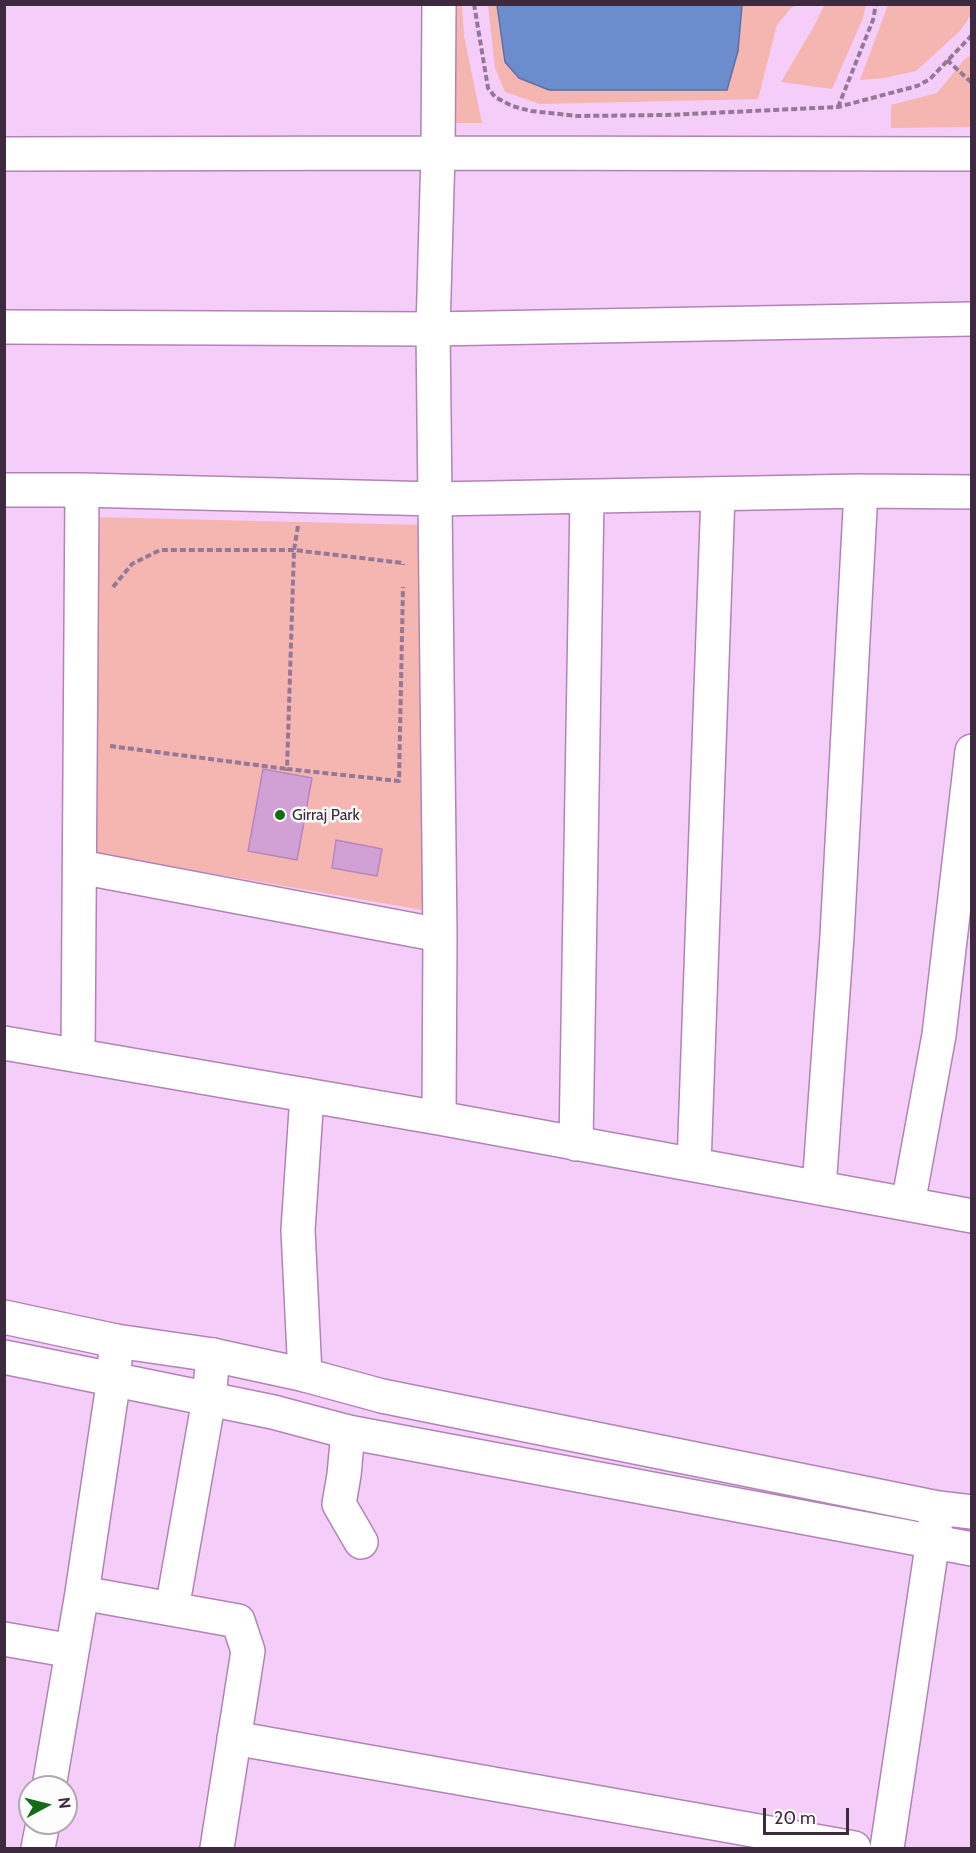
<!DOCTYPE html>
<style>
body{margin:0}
#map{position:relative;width:976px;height:1853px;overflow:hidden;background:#f5cdf9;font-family:Cabin,sans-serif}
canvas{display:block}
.frame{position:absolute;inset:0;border:6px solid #3d2a3f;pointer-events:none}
.north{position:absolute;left:18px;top:1775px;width:60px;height:60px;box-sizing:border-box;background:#fdfdfd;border:2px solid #b0a9b1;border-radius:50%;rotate:83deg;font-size:16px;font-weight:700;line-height:24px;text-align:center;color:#3d2a3f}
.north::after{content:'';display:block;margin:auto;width:21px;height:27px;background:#126c16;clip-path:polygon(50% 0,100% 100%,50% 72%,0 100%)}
.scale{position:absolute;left:763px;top:1808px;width:86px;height:27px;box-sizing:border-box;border:3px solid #3d2a3f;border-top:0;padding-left:8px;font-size:18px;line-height:21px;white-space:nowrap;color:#3d2a3f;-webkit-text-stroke:4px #fdfdfd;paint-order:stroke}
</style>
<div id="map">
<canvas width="976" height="1853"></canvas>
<div class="frame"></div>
<div class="north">N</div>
<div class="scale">20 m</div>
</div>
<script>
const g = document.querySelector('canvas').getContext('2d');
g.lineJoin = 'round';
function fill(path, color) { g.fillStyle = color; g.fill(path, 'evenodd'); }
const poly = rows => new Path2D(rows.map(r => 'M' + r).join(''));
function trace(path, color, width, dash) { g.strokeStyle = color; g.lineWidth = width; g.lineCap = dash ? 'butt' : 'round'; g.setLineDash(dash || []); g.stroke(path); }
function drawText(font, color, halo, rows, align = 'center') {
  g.font = font + ' Cabin,sans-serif'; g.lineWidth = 5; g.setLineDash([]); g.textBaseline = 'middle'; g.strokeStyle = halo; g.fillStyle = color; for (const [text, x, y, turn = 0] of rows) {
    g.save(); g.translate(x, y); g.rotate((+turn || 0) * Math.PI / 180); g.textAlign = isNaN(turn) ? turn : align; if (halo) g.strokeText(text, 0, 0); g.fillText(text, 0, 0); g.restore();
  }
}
fill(poly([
 [825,4,866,5,863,18,832,89,781,82,813,28],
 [453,5,462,5,464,36,482,123,453,123],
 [488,5,797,5,791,8,777,25,758,99,540,104,505,92,495,68],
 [888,5,971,5,971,15,960,31,916,71,884,78,860,80],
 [971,55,971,127,891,128,891,105,937,93,964,60],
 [94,517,422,525,422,910,95,853]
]), '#f5b6b2');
const water = poly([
 [497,5,497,4,742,5,738,51,727,90,549,90,519,78,505,62,497,5]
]);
fill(water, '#6c8dcd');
trace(water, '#5e6fa2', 1.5);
const building = poly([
 [263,769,312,778,297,860,248,851,263,769],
 [336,840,382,849,377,876,332,868,336,840]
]);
fill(building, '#d1a1d6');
trace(building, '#b787bc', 1.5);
const minor = poly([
 [439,4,438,153,972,154],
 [4,154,438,153,433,329,440,935,439,1118],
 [4,327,433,329,972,319],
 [4,490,82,490,436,499,861,491,972,492],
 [80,867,440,935],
 [4,1043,439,1118,972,1216],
 [78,1056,82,490],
 [576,1144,587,497],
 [694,1165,718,494],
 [819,1188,837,936,861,491],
 [908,1204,939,1035,972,751],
 [305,1375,298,1230,307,1095],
 [348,1432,344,1475,339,1504,361,1542],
 [82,1593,238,1621,248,1651,217,1848],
 [172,1609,209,1399,213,1355],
 [4,1639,72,1651],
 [234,1738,854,1848],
 [49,1787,82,1593,114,1378,116,1341],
 [38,1848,43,1823],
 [887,1848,937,1513]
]);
const major = poly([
 [4,1317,116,1341,213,1355,305,1375,382,1396,938,1508,972,1512],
 [4,1357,273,1412,348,1432,972,1549]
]);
trace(minor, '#b283b7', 36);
trace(major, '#b283b7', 36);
trace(poly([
 [474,4,488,88,495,97,512,106,531,111,578,116,667,115,838,107,917,86,930,79,972,35],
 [947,60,972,83],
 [838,107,873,20,876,4],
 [298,526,294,550,287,769,399,781,403,587],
 [113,587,132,564,160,550,294,550,403,563,403,565],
 [110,746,287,769]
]), '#957898', 4, [6, 3]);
trace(minor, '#fff', 33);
trace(major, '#fff', 33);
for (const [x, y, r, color] of [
 [280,815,6,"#126c16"]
]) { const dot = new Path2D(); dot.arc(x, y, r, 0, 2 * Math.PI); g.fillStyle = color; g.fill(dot); trace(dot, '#fdfdfd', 2); }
drawText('16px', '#3d2a3f', '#fdfdfd', [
 ["Girraj Park",292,815]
], 'left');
</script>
